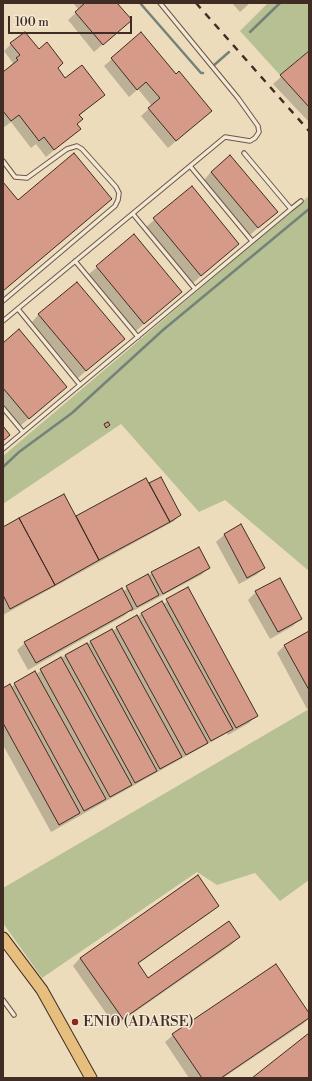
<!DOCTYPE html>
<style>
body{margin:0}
#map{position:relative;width:312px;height:1081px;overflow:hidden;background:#ecdcbc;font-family:"Libre Bodoni",serif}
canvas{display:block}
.frame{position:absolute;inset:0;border:4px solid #402c24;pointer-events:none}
.scale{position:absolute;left:8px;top:16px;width:124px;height:18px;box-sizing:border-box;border:2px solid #402c24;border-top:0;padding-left:5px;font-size:12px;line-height:14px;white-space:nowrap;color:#402c24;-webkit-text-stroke:3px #f3e8d3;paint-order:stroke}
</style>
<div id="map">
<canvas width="312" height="1081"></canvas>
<div class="frame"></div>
<div class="scale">100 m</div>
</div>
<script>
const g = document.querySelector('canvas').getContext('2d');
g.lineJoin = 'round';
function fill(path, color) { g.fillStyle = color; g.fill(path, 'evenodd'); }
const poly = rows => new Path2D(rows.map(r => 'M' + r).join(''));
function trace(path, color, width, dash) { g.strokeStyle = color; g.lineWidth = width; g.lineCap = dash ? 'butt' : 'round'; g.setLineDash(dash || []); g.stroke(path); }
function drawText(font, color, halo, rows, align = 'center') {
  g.font = font + ' "Libre Bodoni",serif'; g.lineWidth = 3; g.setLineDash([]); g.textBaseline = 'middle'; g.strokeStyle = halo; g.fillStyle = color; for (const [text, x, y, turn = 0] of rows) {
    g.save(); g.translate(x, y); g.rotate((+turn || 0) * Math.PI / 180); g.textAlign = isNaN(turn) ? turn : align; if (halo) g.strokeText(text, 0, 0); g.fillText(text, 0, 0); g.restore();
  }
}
fill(poly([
 [268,3,309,3,309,51,280,75,240,31],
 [309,196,309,571,225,500,199,512,121,424,3,504,3,456],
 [309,709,309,880,280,901,255,873,217,885,197,872,42,978,3,923,3,888]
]), '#b6c092');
fill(poly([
 [73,3,115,3,123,27,94,52,68,20,79,10],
 [232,3,250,3,240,12],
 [141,34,176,75,211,111,168,148,141,116,152,106,138,89,129,97,104,66],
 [11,44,38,51,65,79,104,95,79,116,76,125,79,129,46,157,36,144,31,148,11,122,3,128,3,73,13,63,4,51],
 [309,52,309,122,273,84],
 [211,172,276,212,250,235,204,180],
 [3,183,18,201,111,199,3,291],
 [192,188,238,244,193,283,146,227],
 [134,236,181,292,136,331,89,274],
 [39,314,123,339,78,378,32,322],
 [3,344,66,387,20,426,3,405],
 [160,478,180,515,174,521,3,615,3,528,75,518,146,479,149,485],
 [241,526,264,568,256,575,239,584,216,542,224,535],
 [209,568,201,575,131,612,130,610,124,616,28,670,17,650,25,643,122,592,152,573],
 [188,588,257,715,249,723,228,735,227,733,51,832,3,745,3,690,11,687,35,672,36,674,66,655,112,631,162,602,163,604],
 [256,592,301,618,293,626,270,639,248,600],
 [309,634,309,708,307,709,277,653,285,645],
 [218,906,210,913,138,964,148,979,239,937,231,945,115,1026,73,966,80,958],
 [309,1015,309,1018,303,1024,223,1078,189,1078,165,1042,173,1035]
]), '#0003');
trace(poly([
 [140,3,201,73,203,73],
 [250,32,280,3],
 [213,66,229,52],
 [3,467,19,452,72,413,163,330,309,209]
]), '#75827a', 2.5);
const building = poly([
 [85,3,117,3,132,20,103,45,75,12,85,3],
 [25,32,39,49,47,42,63,63,58,68,65,78,82,65,105,95,79,115,83,119,77,124,81,129,54,150,44,137,39,141,19,115,11,121,3,111,3,72,18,60,16,58,20,55,10,43,25,32],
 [141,32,176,74,179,71,212,111,176,141,148,108,160,98,146,82,137,90,111,58,141,32],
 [309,51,309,107,280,75,309,51],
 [74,153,112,199,3,291,3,182,18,200,74,153],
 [230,155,278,212,258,228,211,172,230,155],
 [192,186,239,244,201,276,153,218,192,186],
 [134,234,182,292,144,324,96,266,134,234],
 [77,282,125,339,86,371,38,314,77,282],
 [19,329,67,387,29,419,3,388,3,343,19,329],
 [108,422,110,425,106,428,104,424,108,422],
 [3,426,10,435,3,441,3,426],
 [161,477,181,515,170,522,149,483,161,477],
 [146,478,170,522,99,560,76,516,146,478],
 [64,494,99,560,55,585,19,518,64,494],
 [19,518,55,585,10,609,3,595,3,527,19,518],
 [241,524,265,568,247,578,224,534,241,524],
 [199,547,210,568,163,594,151,572,199,547],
 [148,574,159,595,137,607,126,586,148,574],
 [280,578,302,619,278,632,255,591,280,578],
 [188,587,258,716,236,728,166,599,188,587],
 [122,588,133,609,36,663,24,642,122,588],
 [162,601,233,729,211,741,141,613,162,601],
 [137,615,208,743,186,755,116,627,137,615],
 [112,629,182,757,160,769,90,641,112,629],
 [309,631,309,690,284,645,309,631],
 [87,643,157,771,135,783,65,655,87,643],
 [61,657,132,785,110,797,40,669,61,657],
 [35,671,106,799,84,811,14,683,35,671],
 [10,684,80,813,59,825,3,723,3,688,10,684],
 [198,875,219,906,138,963,148,978,229,921,240,937,123,1019,80,958,198,875],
 [276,964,309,1013,309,1018,221,1078,202,1078,172,1034,276,964],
 [309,1033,309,1078,252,1078,309,1033]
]);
fill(building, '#d59a88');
trace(building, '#402c24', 1);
const lane = poly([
 [3,161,15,177,27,178,67,149,77,146,82,149,116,187,119,193,118,200,115,206,3,301],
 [190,166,252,241],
 [291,209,301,201],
 [133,214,195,289],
 [75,261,138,337],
 [18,309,80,385],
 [3,321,225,137,250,141,255,138,259,132,258,126,238,98,160,3],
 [3,408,23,432],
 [3,449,291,209,244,153],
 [3,1000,14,1015]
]);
const primary = poly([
 [3,938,42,990,91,1078]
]);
trace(lane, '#6b584a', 5.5);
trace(primary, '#402c24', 13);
trace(lane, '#f3e8d3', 3.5);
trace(primary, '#e6be7e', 11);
trace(poly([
 [196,3,309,131]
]), '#402c24', 2.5, [7, 7]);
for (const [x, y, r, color] of [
 [75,1022,4,"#8f2418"]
]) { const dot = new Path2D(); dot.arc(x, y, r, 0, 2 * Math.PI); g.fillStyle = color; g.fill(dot); trace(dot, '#f3e8d3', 1.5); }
drawText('15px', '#402c24', '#f3e8d3', [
 ["EN10 (ADARSE)",83,1022]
], 'left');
</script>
